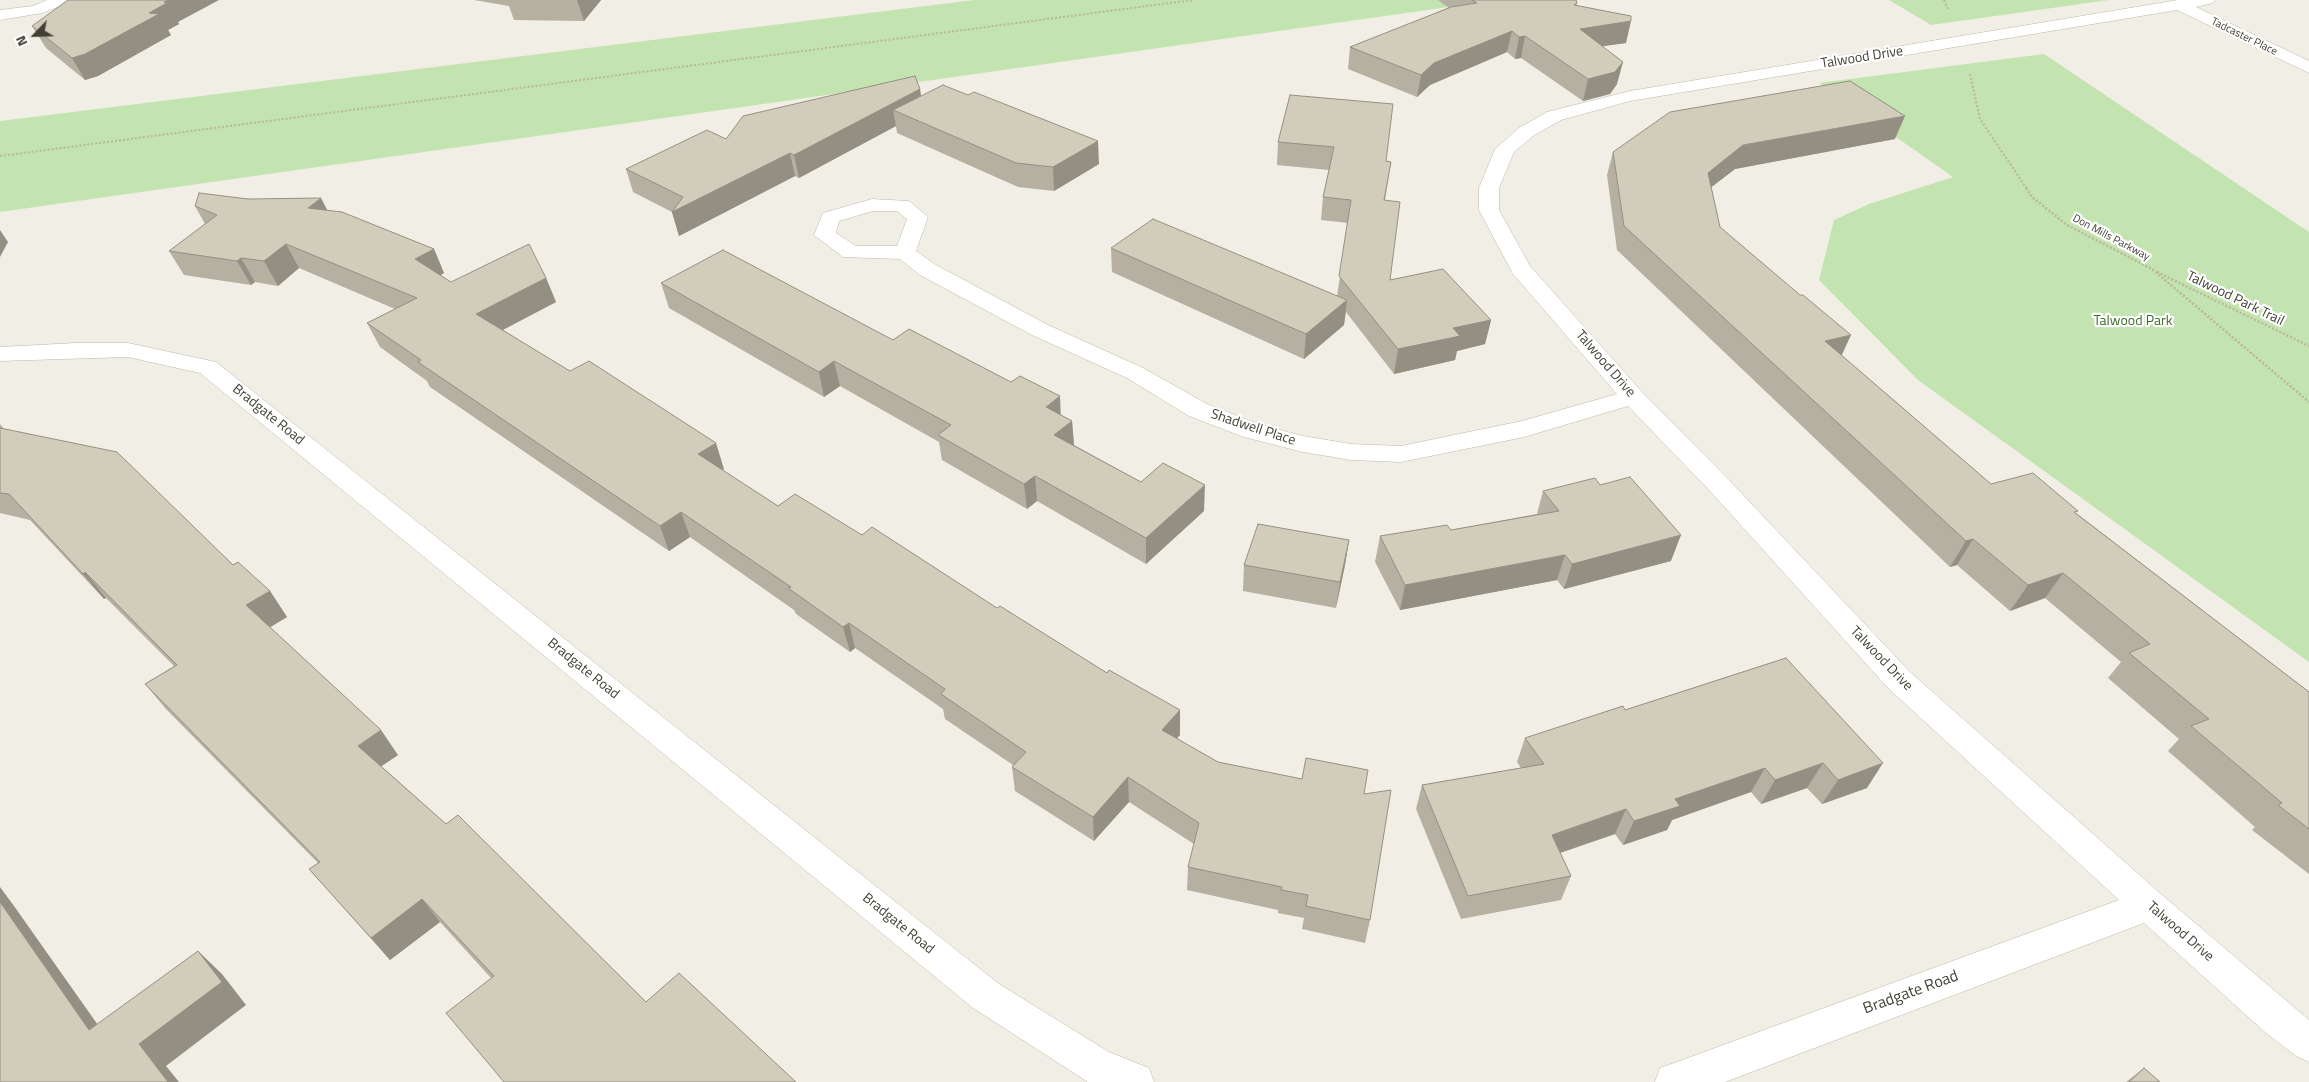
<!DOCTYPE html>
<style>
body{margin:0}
#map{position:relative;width:2309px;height:1082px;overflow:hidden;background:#f1efe5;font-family:"Titillium Web",sans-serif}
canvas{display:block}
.north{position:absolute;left:10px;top:10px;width:50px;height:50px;-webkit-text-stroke:4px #fff;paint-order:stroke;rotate:246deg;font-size:14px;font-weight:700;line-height:20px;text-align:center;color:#434035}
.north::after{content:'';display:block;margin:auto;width:18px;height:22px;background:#434035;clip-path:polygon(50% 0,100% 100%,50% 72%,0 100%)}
</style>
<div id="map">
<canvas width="2309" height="1082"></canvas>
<div class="north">N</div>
</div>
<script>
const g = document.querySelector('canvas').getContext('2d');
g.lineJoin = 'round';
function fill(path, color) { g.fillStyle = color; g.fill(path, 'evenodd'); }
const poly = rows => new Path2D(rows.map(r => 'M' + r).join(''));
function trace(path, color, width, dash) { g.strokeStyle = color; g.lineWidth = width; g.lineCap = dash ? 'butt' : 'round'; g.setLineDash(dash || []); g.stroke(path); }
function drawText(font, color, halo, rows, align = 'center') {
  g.font = font + ' "Titillium Web",sans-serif'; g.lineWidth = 4.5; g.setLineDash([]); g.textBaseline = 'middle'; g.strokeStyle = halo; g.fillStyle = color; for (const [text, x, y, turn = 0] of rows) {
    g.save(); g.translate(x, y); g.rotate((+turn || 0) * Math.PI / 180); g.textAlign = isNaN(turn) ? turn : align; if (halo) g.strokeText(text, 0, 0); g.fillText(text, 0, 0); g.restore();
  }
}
fill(poly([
 [974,0,1498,0,0,212,0,121],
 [1889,0,2109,0,1931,25],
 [2044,54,2309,232,2309,662,1918,380,1819,280,1834,220,1869,204,1953,177,1819,83]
]), '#c3e3b0');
const street = poly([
 [47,0,70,0,68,3,42,13,0,20,0,10,33,6,47,0],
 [2178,0,2215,0,2213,3,2196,7,2309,61,2309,73,2177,10,1630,101,1561,120,1533,136,1514,152,1499,188,1499,210,1530,266,1642,392,1728,479,1910,672,2161,894,2309,1020,2309,1062,2296,1056,2265,1032,2144,923,1725,1082,1655,1082,1660,1068,1674,1063,2119,900,1888,688,1710,491,1628,406,1524,437,1401,462,1351,460,1303,452,1244,437,1189,416,1127,378,1032,335,920,275,900,259,843,257,814,235,823,213,872,199,909,201,928,217,916,251,936,265,1048,325,1143,368,1207,404,1261,425,1303,436,1351,444,1401,446,1522,421,1617,394,1513,274,1479,210,1479,188,1495,149,1519,128,1547,112,1630,91,2178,0],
 [873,211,897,211,907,219,897,246,856,246,836,233,839,221,873,211],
 [76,343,128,343,216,362,999,984,1109,1052,1149,1068,1154,1082,1088,1082,973,1008,200,373,128,357,0,361,0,347,76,343]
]);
trace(street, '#bcb8a8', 1);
trace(poly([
 [1944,0,1948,9],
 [1970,74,1980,119,2027,189],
 [0,156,1193,0]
]), '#bdb69a', 2, [2, 2]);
trace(poly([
 [2026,188,2032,197,2067,225,2152,269,2309,402],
 [2157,272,2309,346]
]), '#bdb69a', 2.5, [2, 2]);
fill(street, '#fff');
fill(poly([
 [474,0,601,0,584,21,514,20,509,6],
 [1438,0,1576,0,1577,5,1626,43,1603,46,1617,84,1610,94,1583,101,1521,58,1515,59,1507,52,1430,85,1417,97,1348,69,1350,47,1449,8],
 [178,22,179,24,168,30,171,35,98,76,85,80,46,48,32,26],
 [920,89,921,96,1099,164,1054,191,1018,187,897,133,896,126,799,178,795,176,679,236,672,212,633,192,626,169,726,139],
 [1290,95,1386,161,1391,162,1385,200,1390,280,1491,320,1485,344,1457,351,1455,360,1394,374,1346,312,1344,325,1304,359,1112,272,1111,248,1337,296,1348,223,1321,220,1323,197,1329,170,1277,165,1278,142],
 [1895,139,1735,169,1711,187,1720,227,1841,355,1991,484,2076,513,2309,692,2309,874,2252,830,2255,827,2168,751,2179,739,2108,678,2121,662,2045,598,2010,611,1957,565,1950,567,1617,250,1607,175,1613,152],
 [195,206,328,210,434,249,444,273,440,275,451,282,546,278,556,302,503,330,724,469,722,470,778,506,862,535,997,608,1107,673,1180,710,1180,735,1176,739,1218,762,1364,794,1370,920,1365,943,1302,929,1304,918,1278,913,1278,910,1187,890,1188,867,1194,844,1129,802,1094,841,1015,791,1012,767,1013,765,945,719,943,709,855,648,850,652,796,614,794,610,690,537,669,551,430,387,427,381,380,347,367,323,395,309,299,268,278,286,255,282,251,285,184,275,169,251,205,224],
 [661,283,893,340,1061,415,1072,421,1074,445,1141,482,1204,511,1146,564,1037,501,1027,509,942,460,939,442,840,386,824,397,669,308],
 [0,424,4,429,233,565,270,591,287,617,270,627,398,755,381,766,646,1002,796,1082,491,978,440,922,390,960,309,869,318,863,166,709,145,684,174,666,106,598,104,599,30,520,0,513],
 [1543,491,1671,561,1564,589,1557,580,1400,610,1375,562,1380,536,1451,530,1537,514],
 [1349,540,1345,565,1336,608,1243,591,1244,565],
 [1786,658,1867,788,1822,804,1807,788,1761,804,1751,792,1672,820,1667,830,1623,845,1615,834,1560,853,1571,876,1561,900,1461,919,1416,809,1422,785,1521,768,1517,762,1525,738,1625,710],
 [2144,1068,2160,1082,2126,1082]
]), '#b5b0a1');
fill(poly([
 [168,0,219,0,178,22,179,24,168,30,171,35,98,76,85,80,72,58,149,13],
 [577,0,601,0,584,21],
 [1631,21,1626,43,1575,50,1580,29],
 [1512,31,1507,52,1430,85,1417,97,1421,75,1434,63],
 [1525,36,1521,58,1515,59,1519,37],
 [1623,62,1617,84,1610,94,1583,101,1588,79],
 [920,89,923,112,893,110,896,126,799,178,794,155],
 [1905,116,1895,139,1735,169,1700,196,1708,173,1743,145],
 [1098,141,1099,164,1054,191,1053,167],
 [790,153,795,176,679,236,672,212],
 [321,198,333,221,308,208],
 [0,230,8,242,0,257],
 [286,244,299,268,278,286,264,261],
 [434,249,444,273,427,284,415,259],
 [241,258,255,282,251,285,237,261],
 [546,278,556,302,487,338,476,314],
 [1347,300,1344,325,1304,359,1306,334],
 [1491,320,1485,344,1457,351,1455,360,1394,374,1398,349,1453,328],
 [1851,335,1840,359,1825,341],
 [834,361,840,386,824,397,819,372],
 [1060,396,1061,421,1046,407],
 [1072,421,1074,446,1054,435],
 [716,443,724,469,706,480,698,454],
 [1035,476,1037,501,1027,509,1024,484],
 [1205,485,1204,511,1146,564,1146,538],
 [681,512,690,537,669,551,660,526],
 [1681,535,1671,561,1564,589,1572,564],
 [1973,539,1957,565,1950,567,1966,541],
 [1349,540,1345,565,1336,608,1340,582],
 [1565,555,1557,580,1400,610,1405,585],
 [85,572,106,598,104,599,83,574],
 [2063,573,2045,598,2010,611,2028,585],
 [270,591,287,617,264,631,246,605],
 [849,623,855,648,850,652,843,627],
 [1180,710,1180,735,1162,755,1162,730],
 [381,730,398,755,376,770,358,746],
 [1823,763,1807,788,1761,804,1775,780],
 [1883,763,1867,788,1822,804,1838,780],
 [1765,768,1751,792,1672,820,1667,830,1623,845,1634,821,1675,799],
 [1128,777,1129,802,1094,841,1093,817],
 [1626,809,1615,834,1542,859,1552,835],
 [0,887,14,906,117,1052,89,1030,0,902],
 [422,899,440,922,390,960,371,938],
 [198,951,222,974,246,1005,166,1066,179,1082,168,1082,139,1044]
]), '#939083');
const building = poly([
 [68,0,168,0,164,2,167,3,149,13,159,14,85,54,72,58,32,26,68,0],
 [1472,0,1576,0,1577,3,1574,5,1631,16,1631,21,1580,29,1623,62,1615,72,1588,79,1525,36,1519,37,1512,31,1434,63,1421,75,1350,47,1451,7,1477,3,1472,0],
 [915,76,920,89,794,155,790,153,672,212,683,197,626,169,707,130,726,139,743,116,915,76],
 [1850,81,1905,116,1743,145,1708,173,1720,227,1800,295,1803,295,1851,335,1825,341,1991,484,2033,473,2078,511,2074,512,2309,692,2309,829,2278,805,2282,803,2191,726,2209,719,2129,653,2150,644,2063,573,2028,585,1973,539,1966,541,1624,226,1613,152,1670,112,1850,81],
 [943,85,968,95,974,92,1098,141,1053,167,1016,163,893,110,943,85],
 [1290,95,1393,104,1386,161,1391,162,1384,200,1400,202,1390,280,1443,269,1491,320,1453,328,1460,336,1398,349,1339,276,1351,200,1323,197,1334,147,1278,142,1290,95],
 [199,193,248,199,321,198,308,208,342,212,434,249,415,259,451,282,529,244,546,278,476,314,570,371,589,361,716,443,698,454,778,506,795,494,862,535,872,527,997,608,1000,606,1107,673,1109,670,1180,710,1162,730,1218,762,1302,779,1306,758,1368,770,1364,794,1391,790,1370,920,1306,906,1308,895,1281,890,1282,887,1188,867,1199,823,1128,777,1093,817,1012,767,1026,752,941,694,945,689,849,623,843,627,788,588,791,587,681,512,660,526,418,362,421,360,367,323,417,298,286,244,264,261,241,258,237,261,169,251,217,215,195,206,199,193],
 [1153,219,1347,300,1306,334,1111,248,1153,219],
 [723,250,893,340,909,329,1011,382,1020,376,1060,396,1046,407,1072,421,1054,435,1141,482,1163,463,1205,485,1146,538,1035,476,1024,484,938,435,951,425,834,361,819,372,661,283,723,250],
 [0,428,117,452,233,565,238,562,270,591,246,605,381,730,358,746,446,824,458,815,646,1002,679,973,796,1082,504,1082,446,1013,494,976,422,899,371,938,309,869,320,862,145,684,177,665,85,572,83,574,9,494,0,493,0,428],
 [1630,477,1681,535,1572,564,1565,555,1405,585,1380,536,1447,525,1451,530,1559,511,1543,491,1595,478,1600,485,1630,477],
 [1258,524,1349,540,1340,582,1244,565,1258,524],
 [1786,658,1883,763,1838,780,1823,763,1775,780,1765,768,1675,799,1680,806,1634,821,1626,809,1552,835,1571,876,1468,896,1422,785,1544,764,1525,738,1623,706,1625,710,1786,658],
 [0,902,89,1030,198,951,222,982,139,1044,168,1082,0,1082,0,902],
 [2144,1068,2160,1082,2129,1082,2144,1068]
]);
fill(building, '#d2cdbb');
trace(building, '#939083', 1);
drawText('11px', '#434035', '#fff', [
 ["Tadcaster Place",2244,37,26],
 ["Don Mills Parkway",2111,238,28]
]);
drawText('14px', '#434035', '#fff', [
 ["Talwood Drive",1862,58,-9],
 ["Talwood Park Trail",2235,299,26],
 ["Talwood Drive",1605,364,49],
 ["Bradgate Road",268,415,39],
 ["Shadwell Place",1253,428,18],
 ["Talwood Drive",1881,659,46],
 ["Bradgate Road",583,669,39],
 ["Bradgate Road",898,924,39],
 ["Talwood Drive",2180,932,41]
]);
drawText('14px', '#3b712c', '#fff', [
 ["Talwood Park",2133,322]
]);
drawText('16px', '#434035', '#fff', [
 ["Bradgate Road",1911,993,-20]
]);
</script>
